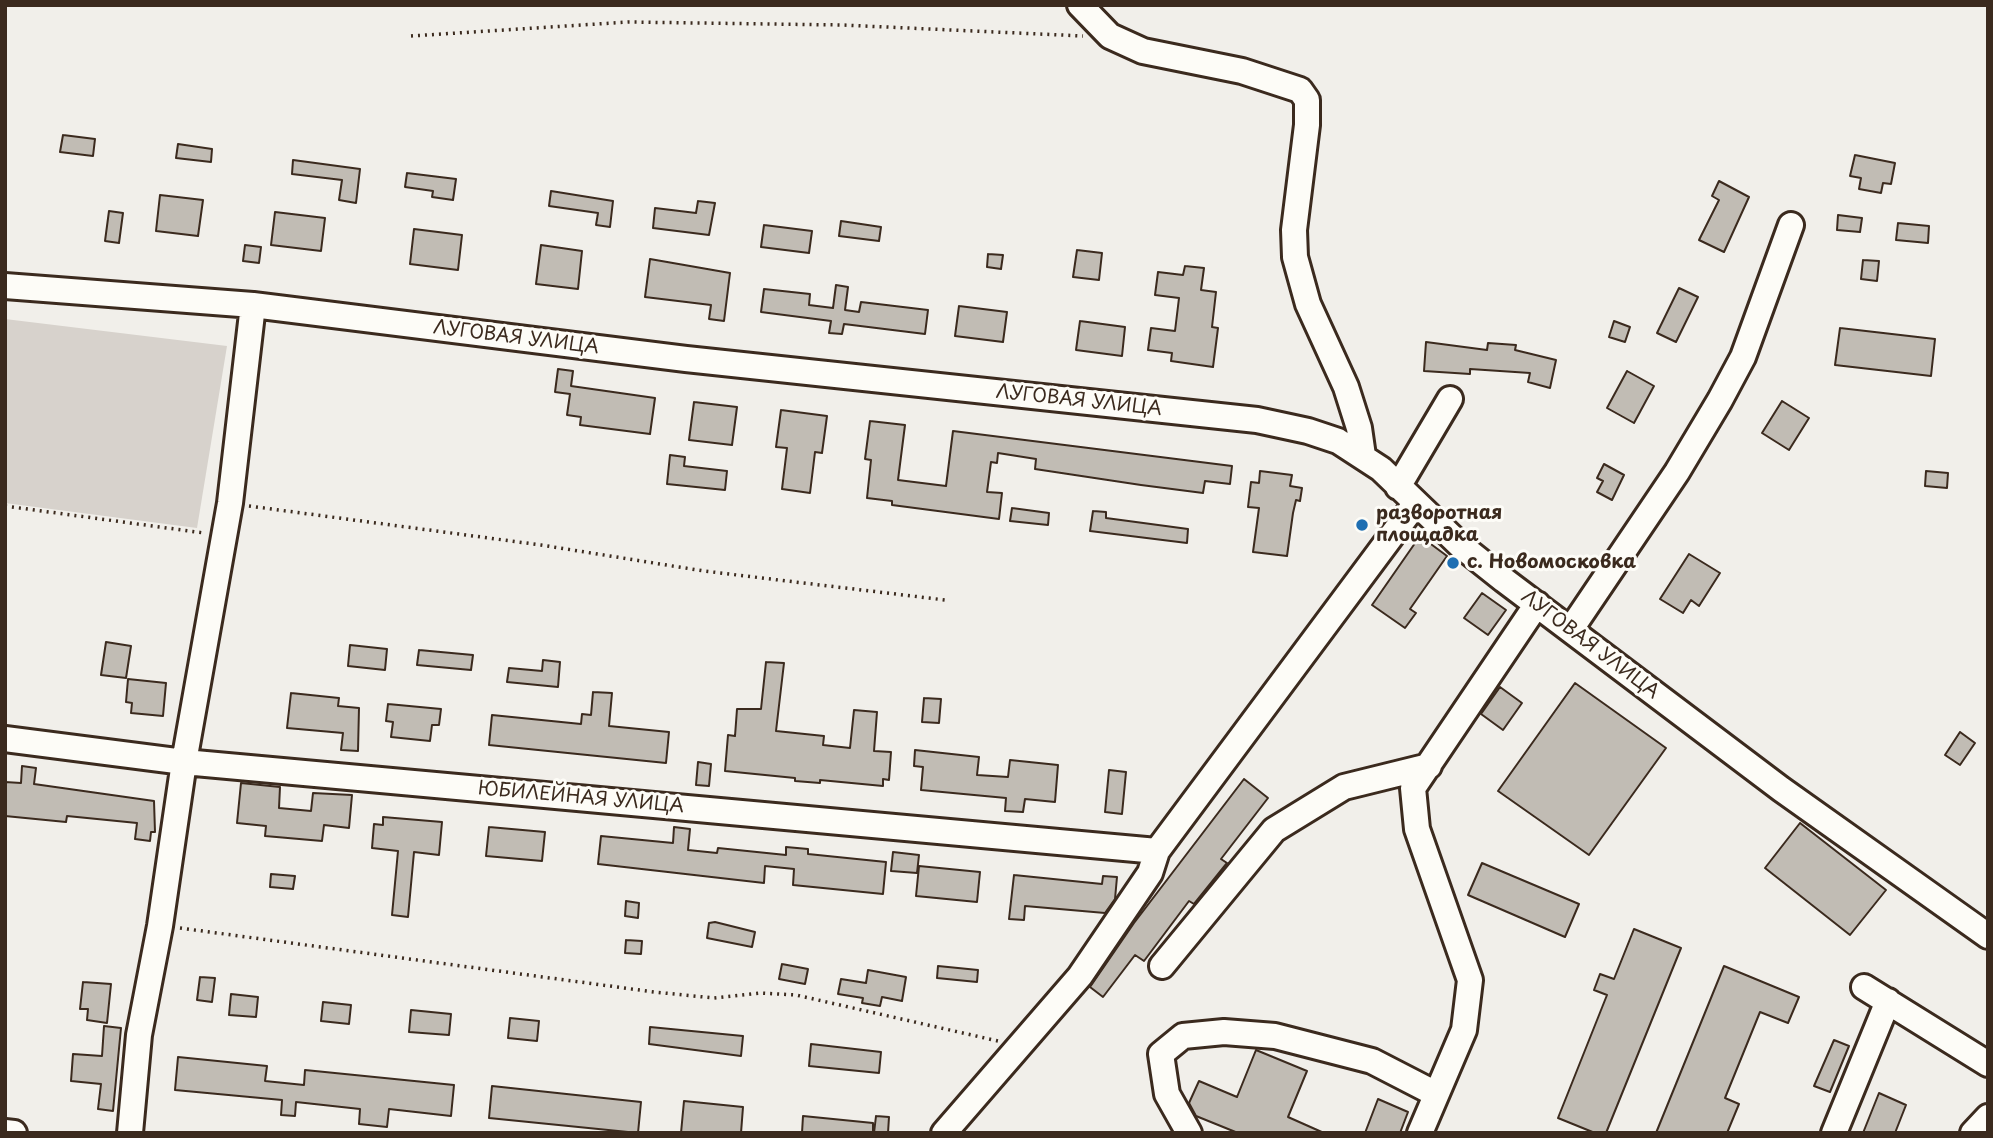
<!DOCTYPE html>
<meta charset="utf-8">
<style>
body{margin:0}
#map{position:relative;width:1993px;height:1138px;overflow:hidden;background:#f1efea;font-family:"Playpen Sans",sans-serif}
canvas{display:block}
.frame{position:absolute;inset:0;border:7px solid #3b2a1e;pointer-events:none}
</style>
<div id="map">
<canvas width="1993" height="1138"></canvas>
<div class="frame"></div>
</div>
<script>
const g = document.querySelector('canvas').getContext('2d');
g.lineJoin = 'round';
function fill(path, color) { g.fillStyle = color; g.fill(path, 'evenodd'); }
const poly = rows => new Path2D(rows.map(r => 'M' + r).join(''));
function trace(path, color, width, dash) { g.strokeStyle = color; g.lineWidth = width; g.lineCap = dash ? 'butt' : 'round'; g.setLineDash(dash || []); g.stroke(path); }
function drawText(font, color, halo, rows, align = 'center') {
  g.font = font + ' "Playpen Sans",sans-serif'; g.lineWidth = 6; g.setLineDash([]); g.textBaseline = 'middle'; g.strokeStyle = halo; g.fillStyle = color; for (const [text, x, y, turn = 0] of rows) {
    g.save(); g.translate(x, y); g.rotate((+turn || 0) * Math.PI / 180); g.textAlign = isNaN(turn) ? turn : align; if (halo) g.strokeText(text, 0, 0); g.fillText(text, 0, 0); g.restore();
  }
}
fill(poly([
 [5,319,227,346,197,528,5,503]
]), '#d7d2cc');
const building = poly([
 [63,135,95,139,93,156,60,152,63,135],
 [178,144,212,149,211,162,176,158,178,144],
 [1855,155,1895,163,1891,184,1883,183,1881,193,1859,189,1861,178,1850,176,1855,155],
 [293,160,360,169,356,203,339,200,342,180,292,174,293,160],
 [407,173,456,179,453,200,432,197,433,191,405,187,407,173],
 [1719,181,1749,197,1724,252,1699,240,1719,200,1712,196,1719,181],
 [551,191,613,201,610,227,596,225,598,213,549,206,551,191],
 [160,195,203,200,198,236,156,231,160,195],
 [698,201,715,203,709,235,653,228,655,208,696,213,698,201],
 [109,211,123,213,119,243,105,241,109,211],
 [275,212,325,218,321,251,271,245,275,212],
 [1838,215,1862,218,1860,232,1837,230,1838,215],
 [841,221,881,227,879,241,839,236,841,221],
 [1898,223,1929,226,1928,243,1896,240,1898,223],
 [764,225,812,231,809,253,761,247,764,225],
 [414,229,462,235,458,270,410,264,414,229],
 [245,245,261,247,259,263,243,261,245,245],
 [541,245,582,251,578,289,536,284,541,245],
 [1077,250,1102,253,1099,280,1073,277,1077,250],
 [988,254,1003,255,1001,269,987,267,988,254],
 [650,259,730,273,724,321,709,319,711,305,645,297,650,259],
 [1863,260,1879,261,1877,281,1861,279,1863,260],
 [1185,266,1204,268,1201,290,1216,292,1212,327,1218,328,1213,367,1171,361,1172,353,1148,350,1151,328,1175,331,1179,298,1155,295,1158,272,1183,275,1185,266],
 [836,285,848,287,845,310,859,312,861,302,928,310,925,334,844,324,842,334,829,333,831,321,761,312,764,289,810,294,809,305,833,308,836,285],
 [1679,288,1698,297,1676,342,1657,333,1679,288],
 [959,306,1007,312,1003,342,955,336,959,306],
 [1080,321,1125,327,1122,356,1076,350,1080,321],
 [1614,321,1630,327,1625,342,1609,337,1614,321],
 [1840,328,1935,339,1931,376,1835,365,1840,328],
 [1426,342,1487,350,1488,343,1516,345,1515,350,1556,360,1550,388,1528,382,1530,373,1470,369,1470,374,1424,371,1426,342],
 [558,369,573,371,571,386,655,398,650,434,580,425,581,417,567,415,570,394,555,392,558,369],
 [1627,371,1654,386,1634,423,1607,408,1627,371],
 [1782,401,1809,418,1789,450,1762,433,1782,401],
 [694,402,737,407,732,445,689,440,694,402],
 [781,410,827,416,822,453,815,452,810,493,782,489,787,448,776,447,781,410],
 [870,421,905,425,898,480,946,486,953,431,1232,466,1230,484,1205,481,1203,493,1141,485,1035,469,1036,459,998,453,997,463,991,462,987,492,1002,493,999,519,892,505,892,501,867,498,871,460,865,459,870,421],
 [670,455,685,457,684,466,727,471,725,490,667,484,670,455],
 [1604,464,1624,475,1612,500,1597,492,1603,481,1597,478,1604,464],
 [1260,471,1292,475,1290,486,1302,488,1300,501,1296,500,1293,513,1287,556,1253,552,1259,508,1248,507,1251,482,1259,483,1260,471],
 [1926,471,1948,473,1947,488,1925,486,1926,471],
 [1012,508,1049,513,1048,525,1010,521,1012,508],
 [1093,511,1106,512,1106,518,1188,529,1187,543,1090,531,1093,511],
 [1420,536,1447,556,1410,609,1416,613,1405,628,1372,605,1420,536],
 [1689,554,1720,573,1699,606,1691,600,1683,613,1660,599,1689,554],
 [1482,593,1506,610,1488,635,1464,618,1482,593],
 [106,642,131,646,126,678,101,675,106,642],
 [350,645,387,649,385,670,348,666,350,645],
 [419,650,473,655,471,670,417,665,419,650],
 [543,660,560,662,558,687,507,682,509,668,542,671,543,660],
 [766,662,784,663,776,731,824,736,823,745,850,748,854,710,877,712,874,751,891,752,889,780,883,779,883,786,820,780,820,783,795,781,795,778,725,771,728,735,735,736,737,709,761,709,766,662],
 [128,679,166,683,163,716,131,713,132,703,126,702,128,679],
 [1575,683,1666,748,1589,855,1498,791,1575,683],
 [1500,687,1522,703,1503,730,1481,714,1500,687],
 [593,692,612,693,609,726,669,732,666,763,489,745,492,715,581,724,582,714,591,715,593,692],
 [291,693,339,698,338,706,359,708,358,751,341,750,343,733,287,728,291,693],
 [924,698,941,699,939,723,922,722,924,698],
 [388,704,441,709,439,725,432,725,430,741,391,737,393,722,386,721,388,704],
 [1960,732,1975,743,1960,765,1945,755,1960,732],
 [915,750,979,757,977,775,1008,777,1010,760,1058,765,1055,802,1025,799,1023,812,1005,811,1006,798,921,790,923,767,914,766,915,750],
 [698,762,711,764,709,786,696,785,698,762],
 [22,766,36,768,34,784,154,801,155,832,151,832,150,841,135,839,137,823,67,816,66,822,5,816,5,782,21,783,22,766],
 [1109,770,1126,772,1122,814,1105,812,1109,770],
 [1244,779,1268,798,1221,859,1227,863,1194,904,1189,901,1144,961,1135,955,1103,997,1090,987,1134,923,1244,779],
 [241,783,280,787,279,808,311,811,313,793,352,795,349,828,324,825,322,841,265,836,266,826,237,823,241,783],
 [383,817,442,822,439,855,414,852,408,917,392,915,398,851,372,848,374,824,383,825,383,817],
 [1800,823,1886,890,1850,935,1765,868,1800,823],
 [489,827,545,832,542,861,486,856,489,827],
 [674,827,690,829,688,850,717,853,718,848,786,855,786,847,808,849,808,854,886,862,883,894,793,885,794,869,765,866,764,883,598,864,601,836,673,843,674,827],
 [893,852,919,855,917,873,891,871,893,852],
 [1482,863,1579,904,1565,937,1468,895,1482,863],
 [919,866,980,872,977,902,916,896,919,866],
 [271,874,295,876,293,889,270,887,271,874],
 [1014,875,1102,884,1103,876,1117,877,1115,899,1105,913,1025,906,1024,920,1009,919,1014,875],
 [626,901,639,903,638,918,625,916,626,901],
 [715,922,755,932,752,947,707,938,709,923,715,922],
 [1634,929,1681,948,1606,1133,1595,1133,1558,1118,1607,995,1594,990,1600,974,1614,979,1634,929],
 [626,940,642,941,641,954,625,953,626,940],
 [782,964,808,969,805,984,779,979,782,964],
 [938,966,978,970,977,982,937,978,938,966],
 [1724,966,1799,997,1788,1023,1760,1012,1725,1098,1739,1104,1727,1133,1656,1133,1724,966],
 [868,970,906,977,902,1001,882,997,880,1006,862,1003,863,998,838,994,841,979,866,983,868,970],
 [200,977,215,978,212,1002,197,1000,200,977],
 [83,982,111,984,107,1023,87,1020,88,1009,80,1009,83,982],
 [231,994,258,997,256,1017,229,1015,231,994],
 [323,1002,351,1005,349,1024,321,1021,323,1002],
 [411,1010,451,1014,449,1035,409,1032,411,1010],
 [510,1018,539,1021,537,1041,508,1038,510,1018],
 [104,1026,121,1028,113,1111,98,1109,101,1084,71,1081,73,1054,102,1056,104,1026],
 [650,1027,743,1036,741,1056,649,1044,650,1027],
 [1834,1040,1849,1046,1830,1092,1814,1086,1834,1040],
 [811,1044,881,1052,879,1073,809,1066,811,1044],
 [1256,1050,1307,1071,1288,1117,1324,1133,1238,1133,1196,1116,1189,1103,1199,1081,1237,1097,1256,1050],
 [178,1057,267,1066,265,1081,304,1085,305,1070,454,1085,451,1116,389,1109,387,1127,359,1124,360,1109,296,1102,295,1116,281,1115,282,1100,175,1090,178,1057],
 [492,1086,641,1102,638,1133,489,1118,492,1086],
 [1879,1093,1906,1105,1895,1133,1863,1133,1879,1093],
 [1378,1099,1408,1112,1400,1133,1365,1133,1378,1099],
 [684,1101,743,1107,741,1133,681,1133,684,1101],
 [803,1116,873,1123,873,1133,802,1133,803,1116],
 [876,1116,889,1117,888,1133,874,1133,876,1116]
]);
fill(building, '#c1bcb4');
trace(building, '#3b2a1e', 2);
const minor = poly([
 [1080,5,1110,36,1143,51,1242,71,1300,90,1307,100,1307,125,1294,230,1295,257,1308,304,1346,387,1359,428,1363,456],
 [5,286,253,305,686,359,1257,420,1308,431,1338,441,1381,469,1460,545,1504,580,1781,789,1988,936],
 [1398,487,1450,399],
 [1571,629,1677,472,1720,400,1743,357,1791,225],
 [5,739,184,762,1157,851],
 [1162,966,1274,830,1344,787,1429,766],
 [1864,987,1988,1064],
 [5,1132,14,1133],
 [130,1133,139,1035,160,926,184,762,230,503,253,305],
 [944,1133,1080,976,1150,873,1157,851,1416,503],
 [1189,1133,1167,1094,1161,1054,1183,1036,1224,1032,1275,1036,1372,1061,1436,1094],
 [1420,1133,1464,1030,1470,980,1417,829,1413,788,1537,604],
 [1834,1133,1888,1001],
 [1973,1133,1988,1117]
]);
trace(minor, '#3b2a1e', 30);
trace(poly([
 [411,36,628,22,842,25,1083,36],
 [5,506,204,533],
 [249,506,541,545,704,571,945,600],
 [180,928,654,992,714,998,760,993,796,995,998,1041]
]), '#3b2a1e', 3.5, [2, 5]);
trace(minor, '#fdfcf7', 24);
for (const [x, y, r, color] of [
 [1362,525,7,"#1f6fb2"],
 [1453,563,7,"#1f6fb2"]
]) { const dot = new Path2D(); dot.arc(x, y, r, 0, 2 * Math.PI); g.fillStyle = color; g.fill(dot); trace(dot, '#fdfcf7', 2.5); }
drawText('19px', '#3b2a1e', '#fdfcf7', [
 ["ЛУГОВАЯ УЛИЦА",516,338,7],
 ["ЛУГОВАЯ УЛИЦА",1079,401,6],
 ["ЛУГОВАЯ УЛИЦА",1590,645,37],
 ["ЮБИЛЕЙНАЯ УЛИЦА",581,798,5]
]);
drawText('bold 19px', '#3b2a1e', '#fdfcf7', [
 ["разворотная",1376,514],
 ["площадка",1376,536],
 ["с. Новомосковка",1467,563]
], 'left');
</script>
